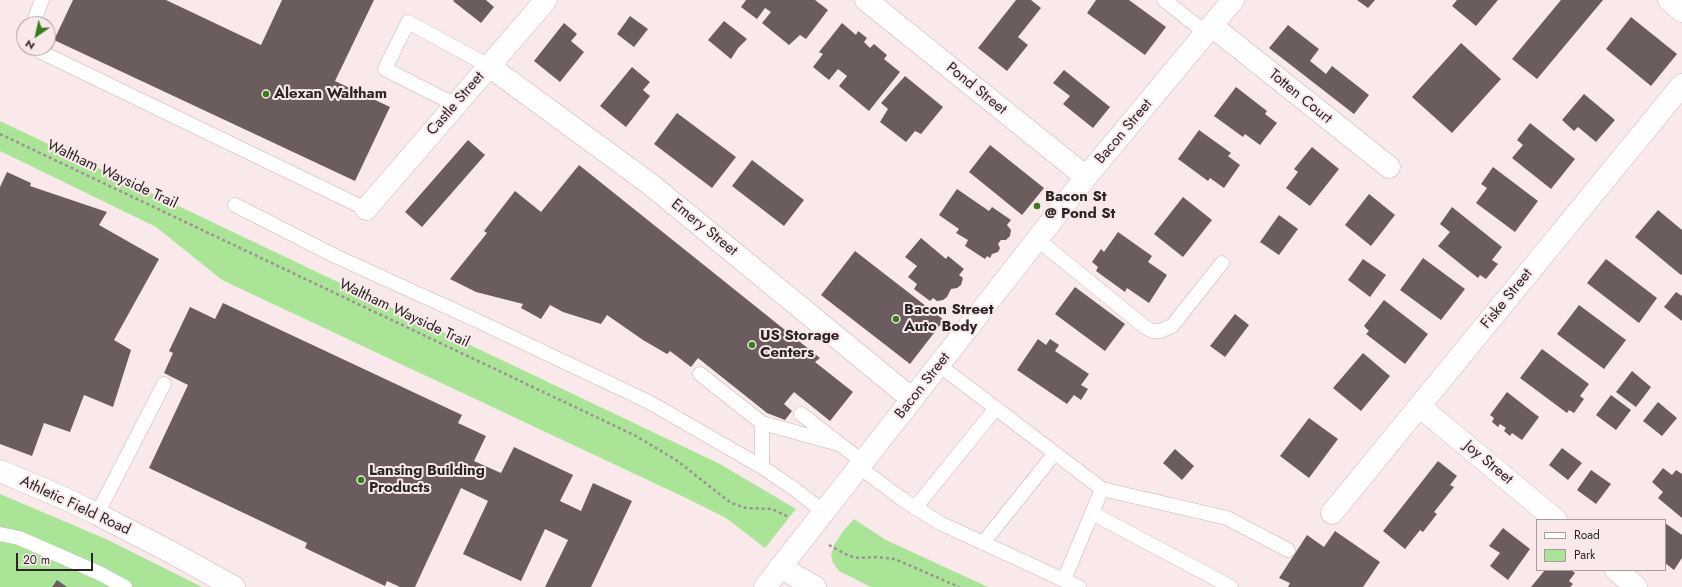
<!DOCTYPE html>
<style>
body{margin:0}
#map{position:relative;width:1682px;height:587px;overflow:hidden;background:#fae9eb;font-family:Jost,sans-serif}
canvas{display:block}
.legend{position:absolute;left:1536px;top:519px;width:130px;height:52px;box-sizing:border-box;background:#fae9eb;border:1px solid #a79b9c;margin:0;padding:5px 7px;list-style:none;font-size:12px;color:#2b2525}
.legend li{display:flex;align-items:center;gap:8px;height:20px}
.legend b{width:20px;border:1px solid #a79b9c}
.north{position:absolute;left:16px;top:16px;width:40px;height:40px;box-sizing:border-box;background:#fae9eb;border:1px solid #a79b9c;border-radius:50%;rotate:214deg;font-size:11px;font-weight:700;line-height:16px;text-align:center;color:#2b2525}
.north::after{content:'';display:block;margin:auto;width:14px;height:18px;background:#3a7c1d;clip-path:polygon(50% 0,100% 100%,50% 72%,0 100%)}
.scale{position:absolute;left:16px;top:553px;width:77px;height:18px;box-sizing:border-box;border:2px solid #2b2525;border-top:0;padding-left:5px;font-size:12px;line-height:14px;white-space:nowrap;color:#2b2525;-webkit-text-stroke:3px #fae9eb;paint-order:stroke}
</style>
<div id="map">
<canvas width="1682" height="587"></canvas>
<ul class="legend">
<li><b style="height:5px;background:#fff"></b>Road</li>
<li><b style="height:11px;background:#aae597"></b>Park</li>
</ul>
<div class="north">N</div>
<div class="scale">20 m</div>
</div>
<script>
const g = document.querySelector('canvas').getContext('2d');
g.lineJoin = 'round';
function fill(path, color) { g.fillStyle = color; g.fill(path, 'evenodd'); }
const poly = rows => new Path2D(rows.map(r => 'M' + r).join(''));
function trace(path, color, width, dash) { g.strokeStyle = color; g.lineWidth = width; g.lineCap = dash ? 'butt' : 'round'; g.setLineDash(dash || []); g.stroke(path); }
function drawText(font, color, halo, rows, align = 'center') {
  g.font = font + ' Jost,sans-serif'; g.lineWidth = 4; g.setLineDash([]); g.textBaseline = 'middle'; g.strokeStyle = halo; g.fillStyle = color; for (const [text, x, y, turn = 0] of rows) {
    g.save(); g.translate(x, y); g.rotate((+turn || 0) * Math.PI / 180); g.textAlign = isNaN(turn) ? turn : align; if (halo) g.strokeText(text, 0, 0); g.fillText(text, 0, 0); g.restore();
  }
}
fill(poly([
 [0,121,720,464,796,509,765,548,726,518,686,498,222,280,156,227,0,151],
 [0,494,106,539,202,587,0,587],
 [854,519,886,540,988,587,871,587,839,571,833,563,831,555,834,545,844,530]
]), '#aae597');
fill(poly([
 [73,0,166,0,261,45,282,0,374,0,335,81,390,107,355,181,54,40],
 [454,0,486,0,494,7,481,23,453,1],
 [746,0,815,0,828,10,806,39,800,35,789,45,762,23,771,12,765,8,757,19,741,7],
 [1016,0,1031,0,1041,8,1018,37,1028,45,1007,71,978,48],
 [1096,0,1129,0,1166,27,1145,55,1087,13],
 [1357,0,1375,0,1368,8],
 [1457,0,1498,0,1476,26,1452,6],
 [1561,0,1603,0,1537,79,1512,59],
 [630,16,648,29,634,47,617,34],
 [1631,17,1677,54,1651,86,1606,49],
 [724,21,747,39,738,48,731,59,708,40],
 [564,23,577,34,571,41,584,52,560,82,534,61],
 [842,23,856,35,858,31,867,38,864,42,870,48,874,44,887,55,884,59,900,72,869,111,839,86,847,76,838,69,829,80,813,67,823,54,819,52],
 [1288,25,1319,49,1310,61,1326,74,1332,66,1369,95,1354,114,1269,48],
 [1461,43,1501,79,1452,133,1412,97],
 [632,67,650,82,643,90,650,96,626,127,600,106],
 [1064,70,1110,107,1093,128,1063,104,1070,96,1053,83],
 [905,76,943,107,921,134,915,131,906,142,880,122,888,109,881,103],
 [1236,87,1267,111,1265,114,1277,123,1260,145,1245,134,1243,137,1214,116],
 [1584,94,1615,120,1596,142,1578,127,1574,131,1562,120],
 [677,113,736,157,712,188,654,144],
 [1530,123,1575,159,1551,189,1512,158,1523,145,1517,140],
 [1199,130,1231,153,1228,156,1240,165,1224,188,1210,178,1208,181,1178,159],
 [468,140,485,155,422,227,405,212],
 [990,145,1044,188,1022,215,969,172],
 [1312,147,1339,169,1310,206,1286,188,1298,172,1294,169],
 [752,160,804,200,784,226,732,186],
 [579,165,820,358,815,362,853,392,830,421,794,392,784,404,792,411,785,420,767,413,698,358,691,367,670,351,667,354,643,340,607,315,601,324,563,312,550,305,541,319,521,308,523,304,476,292,450,279,487,233,484,231,515,191,541,212],
 [1493,167,1538,201,1515,232,1476,203,1487,188,1481,184],
 [7,172,31,183,30,186,107,212,99,225,159,259,114,340,131,350,113,407,84,395,70,432,44,423,32,456,0,444,0,187],
 [957,189,989,211,992,207,1011,220,1007,225,1011,230,1010,236,1006,240,1001,240,998,244,1000,248,998,252,992,254,990,258,987,256,985,259,965,246,968,240,956,233,959,229,939,215],
 [1369,194,1395,215,1371,246,1345,225],
 [1183,197,1212,220,1183,257,1154,234],
 [1452,207,1502,247,1492,260,1498,264,1486,279,1480,275,1478,278,1438,246,1450,232,1440,224],
 [1658,210,1682,230,1682,274,1681,275,1635,237],
 [1279,215,1298,229,1279,255,1260,242],
 [1118,232,1152,256,1148,262,1167,275,1149,303,1127,288,1125,292,1096,271,1098,267,1092,262,1101,249,1104,252],
 [921,238,946,259,948,256,964,269,959,275,963,278,961,285,957,288,951,289,947,297,943,300,937,301,933,298,930,301,914,289,917,284,908,277,917,266,905,257],
 [855,251,944,320,910,364,821,295],
 [1423,258,1465,289,1441,320,1400,290],
 [1363,259,1386,275,1370,297,1348,280],
 [1606,259,1657,298,1639,323,1587,283],
 [1075,287,1125,324,1105,351,1055,314],
 [1676,292,1682,296,1682,321,1664,307],
 [1384,300,1428,334,1405,364,1366,334,1369,331,1364,326],
 [223,303,462,415,458,423,486,436,474,461,501,473,514,447,573,475,560,501,581,511,593,483,632,501,591,587,545,587,568,540,545,529,521,581,463,554,488,501,461,488,415,587,400,587,387,581,385,586,305,548,307,543,149,468,188,385,164,373,173,353,169,351,190,307,215,319],
 [1579,305,1626,340,1604,369,1557,334],
 [1235,314,1249,325,1225,357,1210,346],
 [1038,339,1046,345,1050,339,1059,345,1055,351,1089,374,1081,385,1088,389,1081,400,1074,395,1067,404,1017,370],
 [1542,349,1589,384,1580,396,1584,399,1574,413,1569,410,1567,413,1520,378],
 [1363,353,1390,376,1361,411,1333,388],
 [1632,371,1651,387,1636,407,1616,392],
 [1507,392,1539,417,1522,440,1512,433,1510,436,1504,431,1506,428,1500,424,1498,427,1492,422,1494,418,1490,415],
 [1611,395,1631,410,1616,430,1596,415],
 [1658,402,1677,418,1662,436,1643,421],
 [1309,418,1338,439,1309,478,1280,456],
 [1562,448,1582,463,1568,480,1549,465],
 [1175,449,1194,466,1182,480,1163,463],
 [1438,461,1457,476,1450,485,1454,487,1434,512,1437,514,1423,532,1420,530,1405,549,1383,531],
 [1663,468,1672,475,1676,470,1682,474,1682,518,1658,498,1663,492,1652,482],
 [1591,470,1611,484,1596,504,1577,490],
 [1665,523,1682,535,1682,558,1674,570,1665,563],
 [1503,528,1530,549,1508,580,1490,566,1500,553,1489,546],
 [1335,531,1380,562,1363,587,1288,587,1290,583,1279,578,1307,535,1324,547],
 [1545,570,1571,570,1575,573,1569,581,1573,584,1570,587,1531,587],
 [57,580,67,587,52,587]
]), '#6b5d5e');
const service = poly([
 [1164,0,1206,33],
 [33,24,42,0],
 [38,48,39,51,366,209],
 [456,105,385,69,408,22,489,66],
 [235,205,335,256,478,321,649,402,762,467,793,488,824,512],
 [1037,239,1145,327,1152,331,1160,331,1172,326,1222,263],
 [939,365,1102,489,1227,518,1288,550],
 [700,374,762,423,839,444],
 [801,414,863,462],
 [762,467,762,423],
 [859,467,902,499,940,523,1079,587],
 [915,508,996,408],
 [1092,513,1231,587],
 [97,514,164,384],
 [0,534,19,538,99,573,125,587],
 [983,543,1055,453],
 [1064,580,1102,489]
]);
const minor = poly([
 [866,0,1086,177],
 [1212,26,1389,167],
 [489,66,650,184,912,399],
 [366,209,546,0],
 [1419,406,1556,520],
 [0,471,66,499,97,514,169,551,234,587],
 [1332,513,1682,85],
 [780,567,815,587],
 [1616,570,1636,587]
]);
const tertiary = poly([
 [1669,0,1682,11]
]);
const secondary = poly([
 [765,587,1086,177,1233,0]
]);
trace(service, '#c7b7b8', 15);
trace(minor, '#c7b7b8', 23);
trace(tertiary, '#c7b7b8', 23);
trace(secondary, '#c7b7b8', 23);
trace(poly([
 [0,134,636,436,676,460,731,503,746,508,772,509,789,517],
 [829,545,849,556,859,558,877,557,895,559,959,587]
]), '#9d9192', 2.5, [3, 3]);
trace(service, '#fff', 14);
trace(minor, '#fff', 22);
trace(tertiary, '#fff', 22);
trace(secondary, '#fff', 22);
for (const [x, y, r, color] of [
 [266,94,4,"#3a7c1d"],
 [1037,206,4,"#3a7c1d"],
 [896,319,4,"#3a7c1d"],
 [752,345,4,"#3a7c1d"],
 [361,480,4,"#3a7c1d"]
]) { const dot = new Path2D(); dot.arc(x, y, r, 0, 2 * Math.PI); g.fillStyle = color; g.fill(dot); trace(dot, '#fae9eb', 1.5); }
drawText('15px', '#2b2525', '#fae9eb', [
 ["Pond Street",976,89,39],
 ["Totten Court",1300,97,39],
 ["Castle Street",456,104,-49],
 ["Bacon Street",1124,132,-50],
 ["Waltham Wayside Trail",112,175,25],
 ["Emery Street",704,228,39],
 ["Fiske Street",1507,299,-51],
 ["Waltham Wayside Trail",404,314,25],
 ["Bacon Street",923,386,-52],
 ["Joy Street",1488,463,40],
 ["Athletic Field Road",75,506,25]
]);
drawText('bold 15px', '#2b2525', '#fae9eb', [
 ["Alexan Waltham",274,94],
 ["Bacon St",1045,197],
 ["@ Pond St",1045,214],
 ["Bacon Street",904,310],
 ["Auto Body",904,327],
 ["US Storage",760,336],
 ["Centers",760,353],
 ["Lansing Building",369,471],
 ["Products",369,488]
], 'left');
</script>
